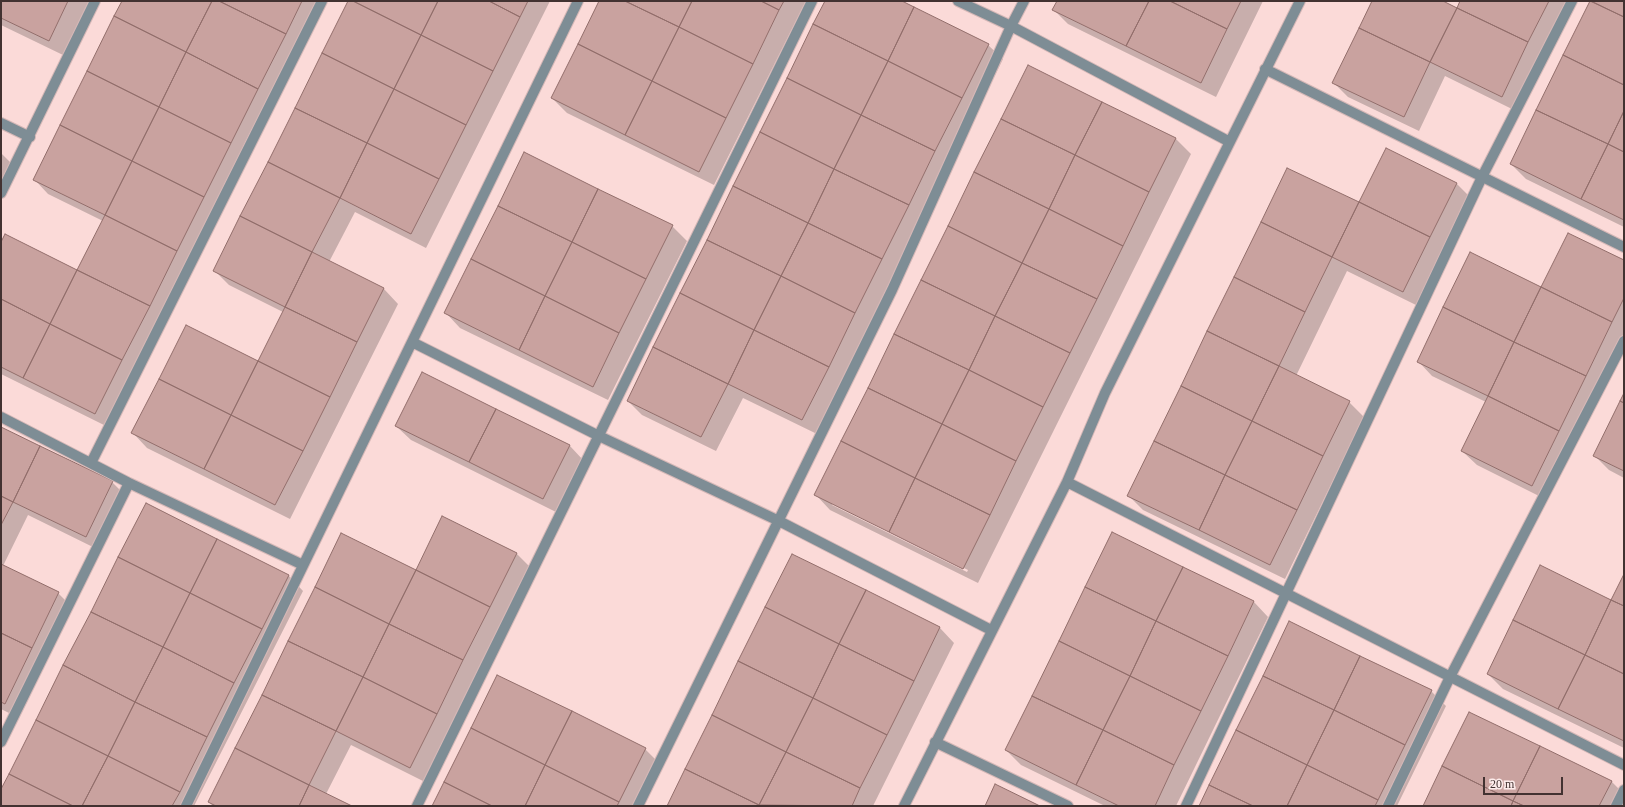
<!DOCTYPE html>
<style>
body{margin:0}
#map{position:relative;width:1625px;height:807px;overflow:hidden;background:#fbdad8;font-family:Georgia,serif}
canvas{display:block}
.frame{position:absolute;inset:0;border:2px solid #423231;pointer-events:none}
.scale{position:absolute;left:1483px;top:777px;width:80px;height:18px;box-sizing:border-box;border:2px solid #423231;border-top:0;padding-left:5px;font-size:12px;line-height:14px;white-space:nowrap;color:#423231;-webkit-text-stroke:3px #fdeceb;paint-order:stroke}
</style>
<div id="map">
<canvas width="1625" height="807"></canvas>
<div class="frame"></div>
<div class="scale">20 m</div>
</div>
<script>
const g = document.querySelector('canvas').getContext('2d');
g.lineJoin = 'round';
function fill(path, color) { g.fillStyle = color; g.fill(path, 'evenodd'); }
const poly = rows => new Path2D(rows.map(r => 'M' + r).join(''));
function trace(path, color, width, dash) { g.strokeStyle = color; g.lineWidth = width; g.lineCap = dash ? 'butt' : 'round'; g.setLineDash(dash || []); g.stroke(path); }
fill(poly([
 [1,1,90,1,63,55,1,25],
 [123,1,324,1,110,428,1,374,1,244,78,271,103,221,48,194,34,179],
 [350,1,550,1,426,248,355,212,329,262,384,289,398,304,290,519,147,448,133,433,258,362,283,312,229,285,214,270],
 [600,1,806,1,714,185,567,113,552,98],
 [826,1,900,1,988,45,1003,59,817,434,743,398,716,451,642,415,628,401],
 [1058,1,1263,1,1216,97,1068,24,1054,10],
 [1373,1,1441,1,1457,9,1461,1,1570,1,1516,111,1445,76,1419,131,1348,97,1333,82],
 [1591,1,1624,1,1624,227,1526,179,1511,164],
 [1028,66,1176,139,1191,154,978,583,830,510,816,495],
 [832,503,968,570,967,572,832,505],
 [1,153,11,163,1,183],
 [1456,183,1471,198,1418,306,1347,271,1296,376,1349,402,1364,417,1285,579,1143,510,1128,495,1359,204],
 [672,226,687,241,608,400,460,328,446,313],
 [1624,261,1624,343,1547,500,1477,465,1462,451,1486,402,1432,376,1418,361,1542,289],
 [422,373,570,446,584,461,558,513,411,440,396,426],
 [1624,396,1624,478,1609,470,1595,456],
 [1,428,112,482,127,497,101,551,28,515,3,566,58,593,73,608,19,718,1,709],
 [146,504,289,576,303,591,194,806,1,806,1,792],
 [1112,533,1254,602,1268,617,1176,806,1105,806,1021,765,1006,750],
 [516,553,531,568,425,782,351,745,326,794,350,806,213,806,209,802,416,571],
 [792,555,940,628,954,643,873,806,668,806],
 [1624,576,1624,748,1503,689,1488,674,1612,601],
 [1431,691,1446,706,1397,806,1200,806],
 [645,749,660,764,639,806,434,806],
 [1611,781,1624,794,1621,806,1424,806]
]), '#0003');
const building = poly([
 [1,1,68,1,49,41,1,18,1,1],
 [122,1,212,1,186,52,114,16,122,1],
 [212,1,219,1,286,34,258,89,186,52,212,1],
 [219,1,302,1,286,34,219,1],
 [348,1,353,1,421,35,394,89,322,53,348,1],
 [353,1,438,1,421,35,353,1],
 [438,1,489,1,520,17,493,71,421,35,438,1],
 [489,1,528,1,520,17,489,1],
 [599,1,625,1,679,27,652,81,578,44,599,1],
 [625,1,692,1,679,27,625,1],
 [692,1,761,1,779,10,753,64,679,27,692,1],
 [761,1,784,1,779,10,761,1],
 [825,1,902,1,914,7,888,61,813,24,825,1],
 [1057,1,1149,1,1126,46,1052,10,1057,1],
 [1149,1,1170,1,1227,29,1201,83,1126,46,1149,1],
 [1170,1,1241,1,1227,29,1170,1],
 [1372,1,1443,1,1457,8,1430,62,1359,28,1372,1],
 [1460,1,1549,1,1528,42,1457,8,1460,1],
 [1590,1,1624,17,1624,85,1563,55,1590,1],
 [1591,1,1624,1,1624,17,1591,1],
 [914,7,989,44,962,98,888,61,914,7],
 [1457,8,1528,42,1502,97,1430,62,1457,8],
 [114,16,186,52,159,107,87,71,114,16],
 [813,24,888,61,861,115,787,78,813,24],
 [679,27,753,64,726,118,652,81,679,27],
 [1359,28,1430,62,1404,117,1332,83,1359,28],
 [421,35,493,71,466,125,394,89,421,35],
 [578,44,652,81,625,135,551,98,578,44],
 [186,52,258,89,231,143,159,107,186,52],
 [322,53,394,89,367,143,295,108,322,53],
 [1563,55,1624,85,1624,111,1608,144,1536,110,1563,55],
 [888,61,962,98,935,151,861,115,888,61],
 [1028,65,1102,102,1075,155,1001,119,1028,65],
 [87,71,159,107,132,161,60,125,87,71],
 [787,78,861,115,834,169,760,132,787,78],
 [652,81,726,118,699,172,625,135,652,81],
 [394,89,466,125,439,179,367,143,394,89],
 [1102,102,1176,138,1149,192,1075,155,1102,102],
 [159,107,231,143,204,197,132,161,159,107],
 [295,108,367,143,340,198,268,162,295,108],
 [1536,110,1608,144,1581,199,1510,164,1536,110],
 [1624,111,1624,152,1608,144,1624,111],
 [861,115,935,151,909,205,834,169,861,115],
 [1001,119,1075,155,1049,209,974,172,1001,119],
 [60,125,132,161,105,215,33,180,60,125],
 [760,132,834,169,808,223,733,186,760,132],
 [367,143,439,179,411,234,340,198,367,143],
 [1608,144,1624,152,1624,220,1581,199,1608,144],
 [1386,148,1457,183,1430,237,1359,202,1386,148],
 [524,152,598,189,572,242,498,206,524,152],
 [1075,155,1149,192,1123,246,1049,209,1075,155],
 [132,161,204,197,177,251,105,215,132,161],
 [268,162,340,198,312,252,240,216,268,162],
 [1287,168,1359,202,1332,257,1261,222,1287,168],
 [834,169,909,205,882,259,808,223,834,169],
 [974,172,1049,209,1022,263,948,226,974,172],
 [733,186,808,223,781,276,707,240,733,186],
 [598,189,673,225,646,279,572,242,598,189],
 [1359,202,1430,237,1403,292,1332,257,1359,202],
 [498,206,572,242,545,296,471,259,498,206],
 [1049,209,1123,246,1097,299,1022,263,1049,209],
 [105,215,177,251,150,306,77,270,105,215],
 [240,216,312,252,285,307,213,271,240,216],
 [1261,222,1332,257,1305,312,1234,277,1261,222],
 [808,223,882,259,855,313,781,276,808,223],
 [948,226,1022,263,995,316,921,280,948,226],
 [1568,233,1624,260,1624,298,1612,322,1541,287,1568,233],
 [5,234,77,270,50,324,1,299,1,242,5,234],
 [707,240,781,276,754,330,680,293,707,240],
 [572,242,646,279,619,333,545,296,572,242],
 [312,252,384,288,357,342,285,307,312,252],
 [1470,252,1541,287,1514,342,1443,307,1470,252],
 [471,259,545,296,519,350,444,313,471,259],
 [1022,263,1097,299,1070,353,995,316,1022,263],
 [77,270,150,306,122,360,50,324,77,270],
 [781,276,855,313,829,367,754,330,781,276],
 [1234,277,1305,312,1279,366,1207,331,1234,277],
 [921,280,995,316,969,370,894,334,921,280],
 [1541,287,1612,322,1586,376,1514,342,1541,287],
 [680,293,754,330,728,384,653,347,680,293],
 [545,296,619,333,593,387,519,350,545,296],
 [1,299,50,324,23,378,1,367,1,299],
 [285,307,357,342,330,397,258,361,285,307],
 [1443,307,1514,342,1488,396,1417,362,1443,307],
 [995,316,1070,353,1043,407,969,370,995,316],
 [50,324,122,360,95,414,23,378,50,324],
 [186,325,258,361,231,415,159,379,186,325],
 [754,330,829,367,802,420,728,384,754,330],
 [1207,331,1279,366,1252,421,1181,386,1207,331],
 [894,334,969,370,942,424,868,388,894,334],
 [1514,342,1586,376,1559,431,1488,396,1514,342],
 [653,347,728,384,701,437,627,401,653,347],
 [258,361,330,397,303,451,231,415,258,361],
 [1279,366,1350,401,1323,456,1252,421,1279,366],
 [969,370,1043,407,1016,461,942,424,969,370],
 [422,372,496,409,469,462,395,426,422,372],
 [159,379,231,415,204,469,131,433,159,379],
 [1181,386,1252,421,1225,475,1154,441,1181,386],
 [868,388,942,424,915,478,841,441,868,388],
 [1624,393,1624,403,1620,401,1624,393],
 [1488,396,1559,431,1532,486,1461,451,1488,396],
 [1620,401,1624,403,1624,471,1593,456,1620,401],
 [496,409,570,445,543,499,469,462,496,409],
 [231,415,303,451,275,505,204,469,231,415],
 [1252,421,1323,456,1297,510,1225,475,1252,421],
 [942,424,1016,461,990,515,915,478,942,424],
 [1,427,40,446,13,502,1,496,1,427],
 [841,441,915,478,889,532,814,495,841,441],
 [1154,441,1225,475,1199,530,1127,496,1154,441],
 [40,446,113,481,86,537,13,502,40,446],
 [1225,475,1297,510,1270,565,1199,530,1225,475],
 [915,478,990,515,963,569,889,532,915,478],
 [1,496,13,502,1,525,1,496],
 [146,503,217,539,190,593,118,557,146,503],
 [442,516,517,553,490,607,416,570,442,516],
 [1112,532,1183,567,1156,621,1085,587,1112,532],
 [341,533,416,570,389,624,315,587,341,533],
 [217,539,289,575,262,629,190,593,217,539],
 [792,554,866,590,839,644,765,607,792,554],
 [118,557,190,593,163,647,91,612,118,557],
 [1,564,59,592,32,648,1,633,1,564],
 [1540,565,1611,600,1585,655,1513,620,1540,565],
 [1183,567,1254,601,1228,656,1156,621,1183,567],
 [416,570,490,607,463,660,389,624,416,570],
 [1624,574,1624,606,1611,600,1624,574],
 [315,587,389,624,363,677,288,641,315,587],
 [1085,587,1156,621,1130,676,1059,641,1085,587],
 [866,590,940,627,914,681,839,644,866,590],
 [190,593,262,629,234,683,163,647,190,593],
 [1611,600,1624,606,1624,674,1585,655,1611,600],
 [765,607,839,644,813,698,738,661,765,607],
 [91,612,163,647,135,702,63,665,91,612],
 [1513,620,1585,655,1558,709,1487,674,1513,620],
 [1156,621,1228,656,1201,711,1130,676,1156,621],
 [1289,621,1360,656,1334,710,1263,676,1289,621],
 [389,624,463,660,437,714,363,677,389,624],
 [1,633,32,648,5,704,1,702,1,633],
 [288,641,363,677,336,731,262,695,288,641],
 [1059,641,1130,676,1103,730,1032,696,1059,641],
 [839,644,914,681,887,735,813,698,839,644],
 [163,647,234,683,207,737,135,702,163,647],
 [1585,655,1624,674,1624,741,1558,709,1585,655],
 [1360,656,1432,690,1405,745,1334,710,1360,656],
 [738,661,813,698,786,752,712,715,738,661],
 [63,665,135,702,108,756,36,720,63,665],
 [497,675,572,711,545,765,471,728,497,675],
 [1130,676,1201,711,1174,765,1103,730,1130,676],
 [1263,676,1334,710,1307,765,1236,730,1263,676],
 [363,677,437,714,410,768,336,731,363,677],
 [262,695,336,731,309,785,235,748,262,695],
 [1032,696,1103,730,1076,785,1005,750,1032,696],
 [813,698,887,735,860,788,786,752,813,698],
 [135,702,207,737,180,792,108,756,135,702],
 [1334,710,1405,745,1378,800,1307,765,1334,710],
 [572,711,646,748,619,802,545,765,572,711],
 [1469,712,1540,746,1513,801,1442,766,1469,712],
 [712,715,786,752,759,805,685,769,712,715],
 [36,720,108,756,82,806,73,806,9,774,36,720],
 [471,728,545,765,525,806,492,806,444,782,471,728],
 [1103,730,1174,765,1155,806,1119,806,1076,785,1103,730],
 [1236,730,1307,765,1287,806,1253,806,1209,785,1236,730],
 [1540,746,1612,781,1599,806,1524,806,1513,801,1540,746],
 [235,748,309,785,299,806,216,806,208,802,235,748],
 [786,752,860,788,852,806,759,805,786,752],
 [108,756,180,792,172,806,82,806,108,756],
 [545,765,619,802,617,806,525,806,545,765],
 [1307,765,1378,800,1375,806,1287,806,1307,765],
 [1442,766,1513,801,1511,806,1423,806,1442,766],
 [685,769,759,805,759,806,667,806,685,769],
 [9,774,73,806,1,806,1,789,9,774],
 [444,782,492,806,432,806,444,782],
 [995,784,1040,806,985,806,995,784],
 [309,785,352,806,299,806,309,785],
 [1209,785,1253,806,1199,806,1209,785],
 [1513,801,1524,806,1511,806,1513,801]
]);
fill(building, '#c9a29f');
trace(building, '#926e6b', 1);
const minor = poly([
 [958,1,1011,26,1228,141],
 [1265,69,1624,247],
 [1,123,30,137],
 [1,193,95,1],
 [412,342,599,436,779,521,991,630],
 [1,417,129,483,303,565],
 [91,463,322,1],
 [1067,482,1624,765],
 [1,742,129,483],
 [935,742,1068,806],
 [186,806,578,1],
 [417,806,812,1],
 [638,806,892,290,1011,26,1024,1],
 [904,806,1067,482,1105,393,1300,1],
 [1186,806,1482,177,1572,1],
 [1388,806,1450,677,1624,341],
 [1616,806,1624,790]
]);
trace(minor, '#d6b8b7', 12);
trace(minor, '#7e8d95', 10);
</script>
